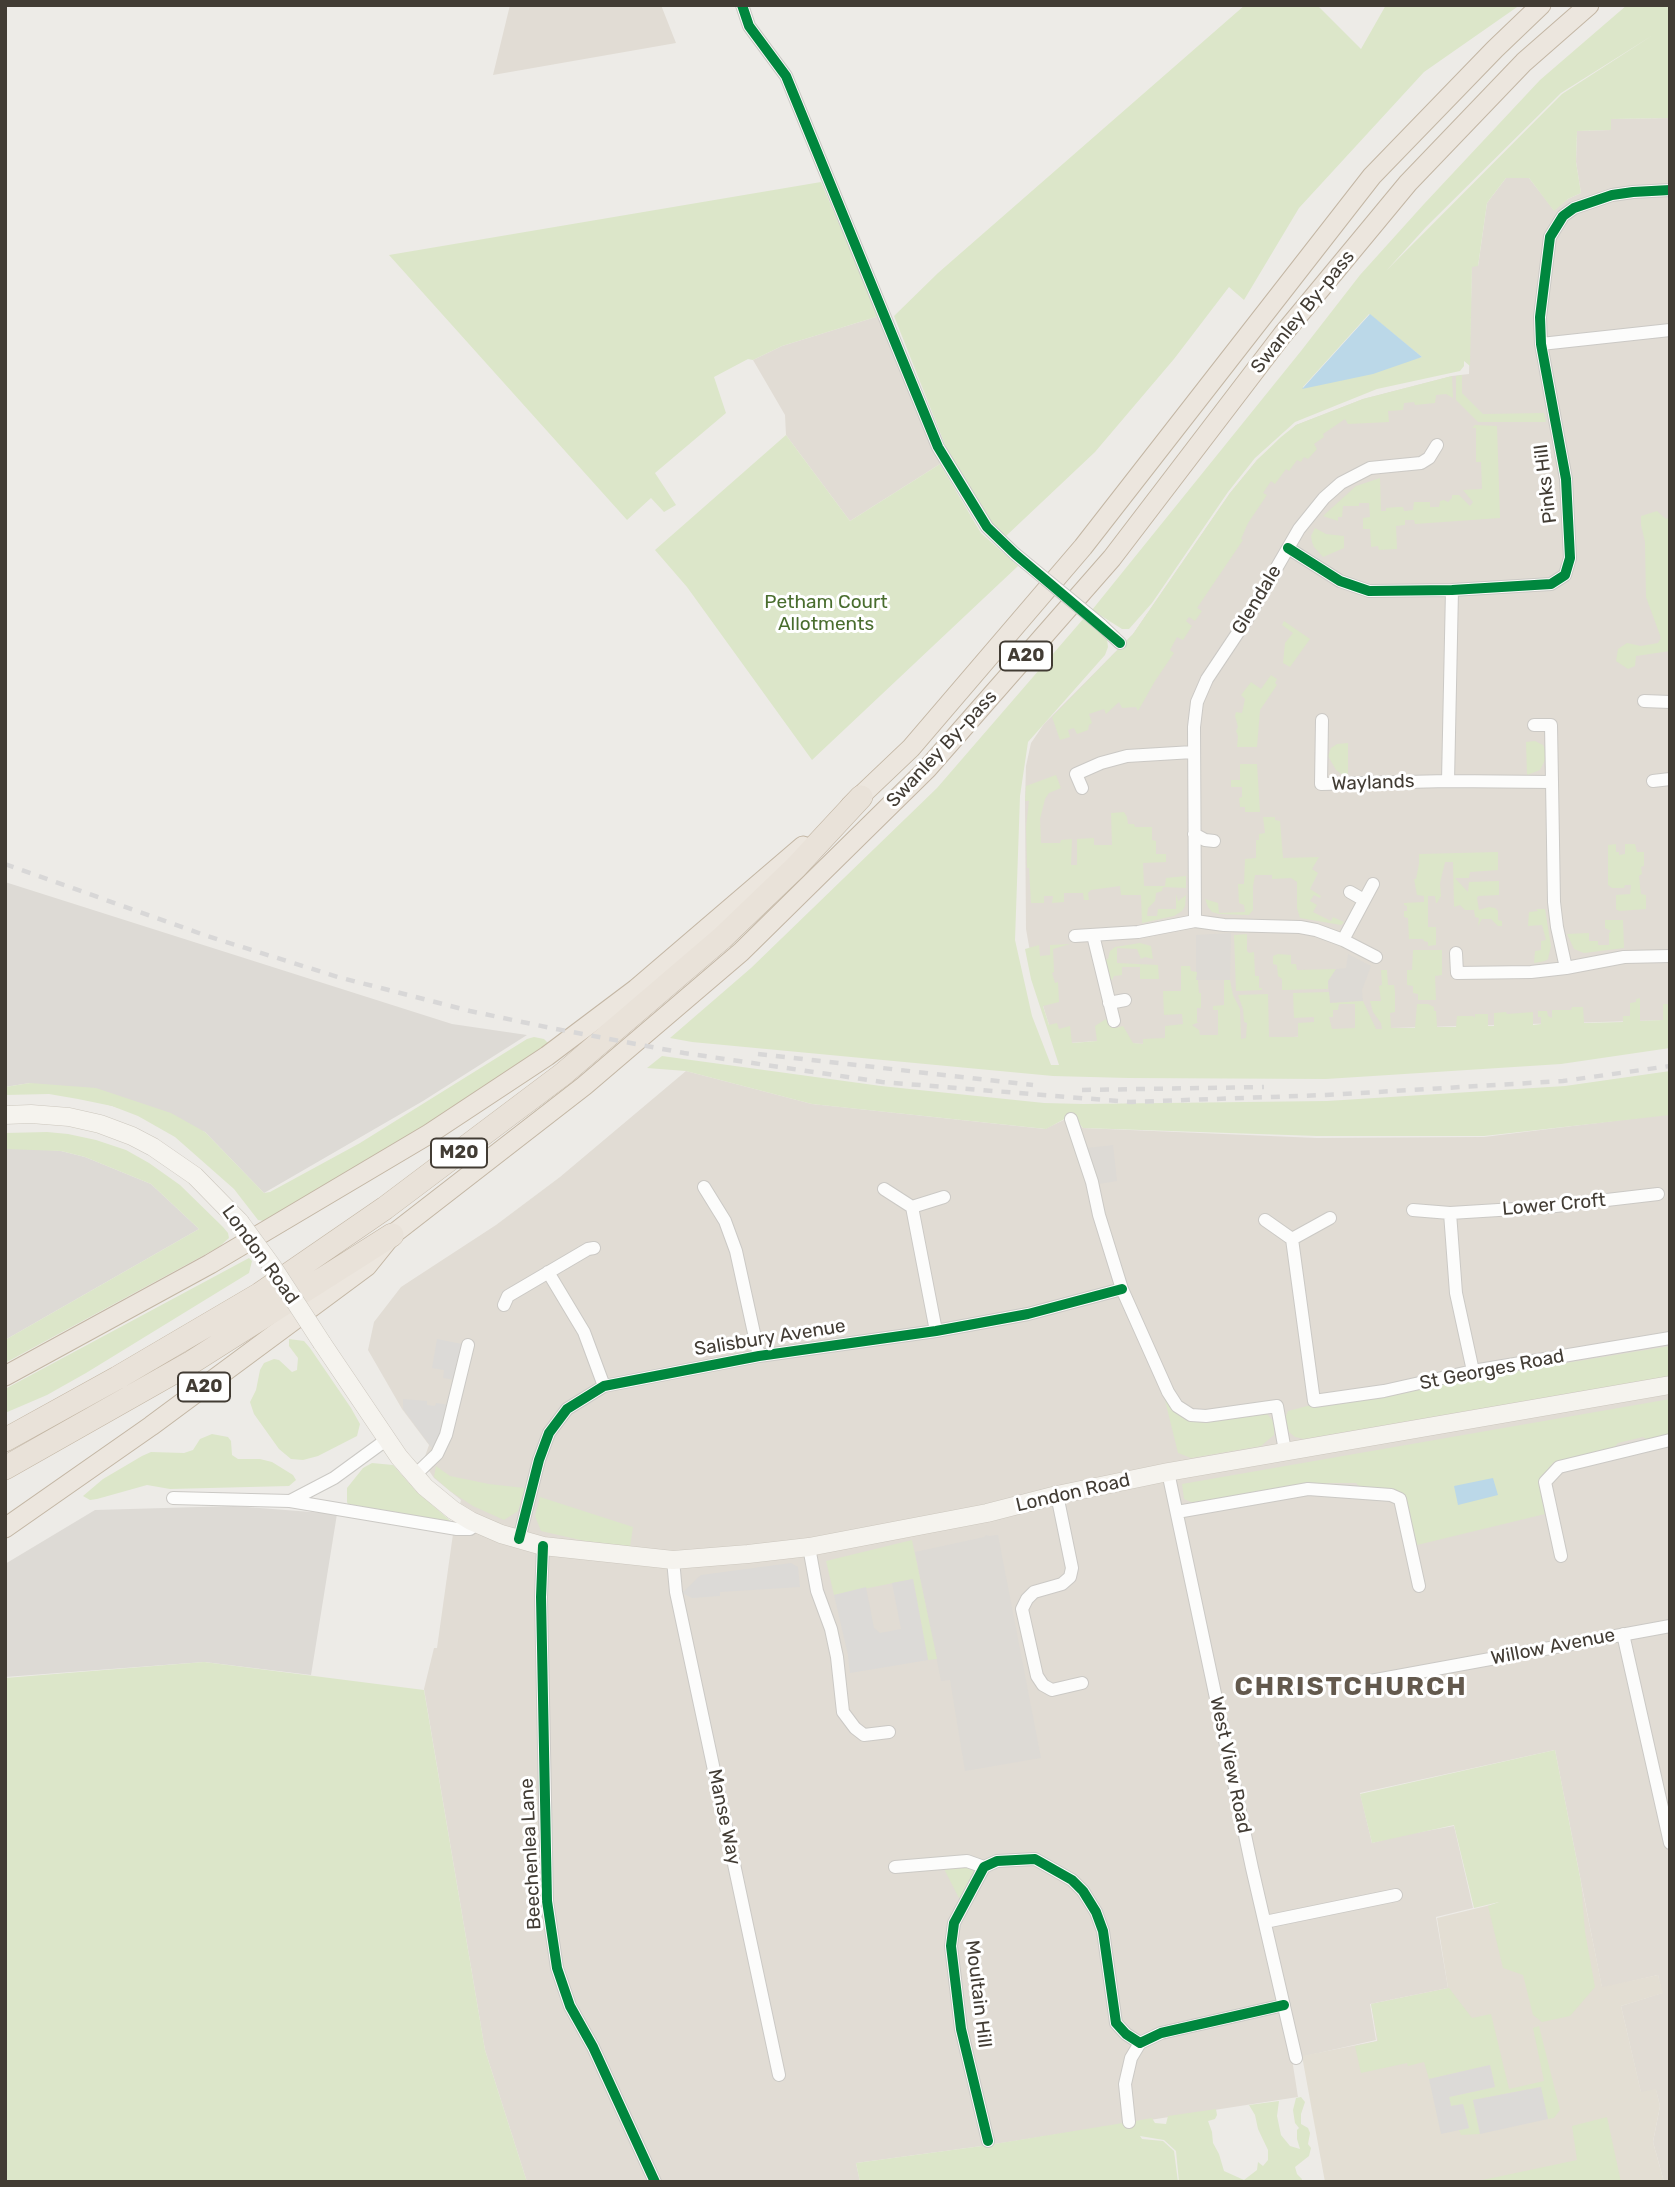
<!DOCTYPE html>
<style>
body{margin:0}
#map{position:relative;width:1675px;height:2187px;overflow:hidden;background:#edebe7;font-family:Rubik,sans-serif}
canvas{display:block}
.frame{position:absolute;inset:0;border:7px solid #423c34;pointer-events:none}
</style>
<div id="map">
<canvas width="1675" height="2187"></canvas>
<div class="frame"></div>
</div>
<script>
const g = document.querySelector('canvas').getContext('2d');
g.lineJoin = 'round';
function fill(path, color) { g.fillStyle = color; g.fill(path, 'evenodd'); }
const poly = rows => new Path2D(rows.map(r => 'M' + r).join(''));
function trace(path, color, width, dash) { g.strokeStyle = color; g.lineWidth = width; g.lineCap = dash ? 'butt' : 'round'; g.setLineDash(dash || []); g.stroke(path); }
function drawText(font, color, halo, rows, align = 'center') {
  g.font = font + ' Rubik,sans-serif'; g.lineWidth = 6; g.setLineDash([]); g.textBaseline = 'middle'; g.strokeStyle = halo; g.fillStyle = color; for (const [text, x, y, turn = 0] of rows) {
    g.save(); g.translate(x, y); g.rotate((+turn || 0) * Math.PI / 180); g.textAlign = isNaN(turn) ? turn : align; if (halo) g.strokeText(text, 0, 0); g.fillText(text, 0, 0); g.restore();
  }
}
fill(poly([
 [510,5,661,5,676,43,493,75],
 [1670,118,1670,1020,1391,1028,1315,1036,1144,1044,1099,1042,1097,1041,1055,1044,1035,980,1026,929,1025,801,1026,766,1031,743,1044,724,1133,634,1230,493,1257,460,1296,425,1363,399,1452,376,1469,374,1472,266,1478,266,1487,203,1506,178,1529,178,1554,210,1568,199,1581,193,1576,162,1577,131,1610,130,1611,119],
 [879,316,940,464,850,521,786,435,785,415,753,360,782,346],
 [686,1071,812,1104,1045,1129,1072,1116,1083,1128,1317,1138,1484,1137,1670,1114,1670,2182,1664,2182,1653,2142,1660,2106,1656,2090,1641,2093,1621,2006,1662,1993,1658,1975,1602,1988,1555,1750,1360,1793,1372,1843,1398,1836,1454,1826,1473,1908,1436,1917,1448,1988,1370,2004,1376,2040,1292,2059,1298,2097,982,2146,856,2163,860,2182,527,2182,485,2050,424,1689,434,1648,437,1648,453,1534,461,1500,434,1478,423,1462,429,1445,402,1409,368,1350,374,1322,401,1287,496,1225,560,1177]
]), '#e1dcd4');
fill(poly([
 [5,882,452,1024,527,1035,423,1101,264,1193,205,1132,30,1083,5,1087],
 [1231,933,1230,980,1196,980,1196,935],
 [1348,954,1371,966,1362,990,1363,1001,1330,1003,1328,981,1336,969,1346,968],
 [1113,1145,1117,1181,1098,1184,1087,1148],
 [23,1148,61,1151,85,1157,151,1184,199,1229,5,1340,5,1149],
 [234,1506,337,1514,311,1675,204,1662,5,1677,5,1564,95,1510],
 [986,1535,989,1536,998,1535,1041,1758,965,1771,950,1680,941,1681,915,1552,984,1537]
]), '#dddad5');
fill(poly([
 [1581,1883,1602,1987,1658,1975,1663,1993,1621,2006,1641,2092,1656,2089,1660,2106,1653,2142,1664,2182,1325,2182,1302,2056,1377,2041,1371,2004,1448,1988,1437,1918]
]), '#e3ded3');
fill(poly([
 [1245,5,1317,5,1361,49,1386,5,1520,5,1424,72,1299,208,1244,300,1229,287,1174,359,1095,452,1006,536,991,525,947,450,894,316,938,273],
 [1627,5,1670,5,1670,118,1611,119,1611,130,1577,131,1576,162,1581,193,1568,199,1554,211,1529,178,1506,178,1487,203,1478,266,1472,267,1470,366,1464,361,1464,366,1460,371,1377,389,1295,422,1255,458,1228,492,1152,603,1129,629,1122,629,1092,610,1301,351,1360,275,1424,204,1540,80],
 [1653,35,1562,94,1386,271,1426,227,1561,93],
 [1369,314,1422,357,1303,388,1303,387],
 [821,182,879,316,782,346,753,360,748,359,714,377,726,413,655,473,676,505,664,512,651,498,627,520,389,255],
 [1462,375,1462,393,1483,414,1544,413,1546,422,1478,422,1456,400,1456,376],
 [1452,376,1453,398,1446,394,1436,395,1435,403,1415,405,1414,402,1404,403,1403,410,1388,411,1389,422,1348,424,1345,419,1323,434,1324,437,1314,444,1317,449,1308,459,1304,457,1301,462,1297,460,1289,471,1286,469,1275,484,1271,481,1263,493,1267,495,1248,523,1241,539,1243,540,1197,608,1202,611,1195,621,1189,617,1186,621,1192,626,1183,640,1177,637,1170,650,1174,653,1155,681,1138,711,1136,707,1122,708,1119,702,1106,714,1104,709,1089,714,1092,723,1089,725,1088,730,1077,734,1074,728,1068,730,1070,737,1060,740,1052,717,1133,634,1230,493,1257,460,1281,437,1296,425,1363,399],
 [1475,425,1497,426,1500,518,1415,524,1414,520,1405,520,1405,525,1396,526,1397,549,1379,550,1378,546,1371,547,1370,529,1363,529,1363,518,1370,517,1369,503,1359,503,1359,506,1343,506,1342,517,1338,517,1338,521,1323,516,1356,486,1380,478,1381,511,1386,511,1386,508,1398,507,1403,507,1404,511,1413,510,1414,502,1430,502,1430,507,1439,507,1440,501,1444,500,1448,502,1452,498,1452,495,1459,495,1470,506,1473,502,1463,490,1482,489,1481,462,1476,462,1476,428,1472,428],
 [786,435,850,521,940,464,981,533,1018,566,812,760,687,587,655,550],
 [1657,511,1666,519,1670,517,1670,651,1636,656,1635,666,1628,669,1616,661,1618,649,1627,643,1641,646,1658,643,1661,638,1646,597,1645,542,1641,525,1641,516],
 [1315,528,1326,534,1344,536,1344,548,1323,557,1314,547,1312,542,1311,536],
 [1084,618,1107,639,1108,647,1105,655,1028,742,1020,796,1015,940,1032,1016,1051,1065,1059,1065,1031,979,1025,949,1039,945,1040,956,1050,955,1050,945,1070,944,1053,949,1054,972,1052,973,1055,983,1058,982,1059,1002,1043,1006,1049,1025,1057,1023,1059,1029,1070,1026,1072,1043,1097,1041,1095,1026,1106,1019,1115,1028,1123,1026,1133,1043,1143,1044,1143,1039,1165,1038,1165,1026,1183,1024,1182,1014,1164,1015,1163,991,1181,991,1181,966,1190,966,1191,971,1197,972,1196,980,1198,980,1199,993,1201,993,1201,1008,1197,1008,1197,1022,1199,1022,1192,1025,1199,1030,1200,1035,1218,1035,1218,1010,1213,1010,1213,1006,1224,1005,1224,980,1230,980,1233,995,1240,1009,1241,1039,1246,1038,1247,1023,1244,1022,1243,1009,1238,995,1268,994,1269,1037,1298,1037,1298,1023,1314,1022,1314,1017,1294,1018,1293,993,1329,992,1330,1003,1363,1001,1376,1029,1382,1029,1381,1023,1373,1012,1370,1001,1381,1001,1379,986,1382,985,1381,970,1387,970,1388,985,1394,985,1395,992,1395,1012,1390,1013,1391,1028,1415,1028,1417,1004,1428,1004,1434,1007,1434,1011,1436,1011,1437,1027,1456,1027,1457,1016,1473,1016,1475,1018,1475,1014,1488,1014,1488,1026,1494,1026,1494,1013,1506,1012,1507,1014,1533,1012,1533,1025,1541,1024,1541,1017,1538,1017,1538,1011,1547,1011,1548,1016,1552,1018,1552,1010,1571,1010,1572,1007,1583,1007,1584,1023,1623,1022,1623,1016,1630,1016,1630,1003,1636,1002,1636,999,1640,998,1640,1021,1663,1020,1663,1004,1670,1004,1670,1048,1561,1064,1326,1079,1128,1078,1053,1076,692,1042,670,1038,751,968,937,788],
 [1339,1004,1355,1004,1355,1028,1332,1029,1329,1017,1333,1017,1333,1010,1338,1010],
 [1284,621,1310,639,1290,667,1283,663,1285,643,1293,633,1282,625],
 [1271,675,1277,679,1275,683,1277,685,1260,710,1257,747,1237,747,1238,736,1236,731,1238,727,1235,716,1236,712,1242,713,1245,699,1241,695,1251,682,1261,689],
 [1535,741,1543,745,1546,751,1546,758,1540,770,1527,775,1526,742],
 [1348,743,1348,779,1336,770,1328,756,1331,748,1337,744],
 [1240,764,1257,764,1260,812,1245,812,1245,807,1240,807,1239,798,1242,797,1242,787,1231,787,1231,780,1240,780],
 [1056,775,1061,788,1049,793,1045,799,1040,819,1041,843,1060,843,1061,840,1072,839,1071,865,1077,865,1077,839,1094,838,1094,845,1112,845,1111,813,1124,812,1127,817,1128,824,1134,824,1135,827,1152,827,1152,840,1156,841,1156,854,1166,854,1166,862,1143,863,1144,886,1165,886,1166,878,1186,876,1186,888,1163,887,1162,891,1156,893,1155,901,1148,908,1147,916,1157,916,1158,909,1176,909,1176,894,1178,901,1186,895,1185,906,1182,911,1174,916,1142,923,1141,895,1121,895,1120,886,1091,890,1088,893,1089,900,1084,900,1083,893,1064,893,1064,902,1052,903,1053,896,1044,896,1044,903,1031,903,1029,868,1027,868,1026,827,1029,801,1025,801,1026,786],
 [1263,817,1275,817,1275,820,1280,821,1283,858,1319,857,1312,869,1318,873,1310,889,1321,896,1320,898,1314,895,1310,901,1317,905,1313,912,1331,921,1333,917,1344,922,1341,925,1300,918,1297,908,1297,882,1291,878,1272,879,1272,875,1255,875,1253,886,1253,910,1249,915,1219,914,1212,912,1208,907,1205,899,1218,903,1219,913,1245,912,1244,905,1239,903,1238,884,1244,884,1245,859,1256,858,1256,840,1259,840,1259,834,1265,833],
 [1616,844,1616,852,1619,852,1619,855,1625,854,1625,844,1635,844,1637,852,1644,852,1644,866,1641,867,1642,874,1639,876,1641,894,1646,895,1646,909,1619,911,1616,909,1616,895,1630,894,1631,885,1625,885,1624,888,1612,888,1608,885,1608,845],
 [1498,852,1498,870,1470,872,1469,878,1455,878,1468,892,1469,882,1499,881,1499,895,1478,896,1477,898,1479,910,1489,907,1495,908,1498,911,1498,920,1502,921,1502,926,1498,926,1491,919,1482,919,1478,926,1479,918,1475,917,1474,910,1465,910,1460,905,1454,907,1453,862,1445,862,1440,883,1441,896,1437,903,1436,903,1435,896,1428,896,1428,927,1436,927,1436,945,1428,946,1428,942,1424,941,1423,939,1409,939,1408,918,1404,917,1404,911,1407,911,1407,906,1404,905,1404,903,1424,902,1424,896,1417,895,1414,879,1416,879,1419,864,1419,854],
 [1536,909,1545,909,1551,946,1548,959,1545,961,1534,963,1535,951,1541,950,1541,941,1546,940,1542,925,1528,926,1529,912,1538,911],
 [1605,920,1623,920,1624,948,1584,953,1574,949,1567,934,1589,933,1589,941,1598,941,1598,945,1609,945,1609,933,1611,931,1605,928],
 [1247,934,1247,951,1249,953,1254,952,1255,976,1259,976,1259,988,1262,988,1262,990,1236,991,1234,935],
 [1140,943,1151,946,1153,959,1145,957,1141,959,1137,949,1117,948,1117,963,1158,965,1159,979,1140,979,1140,967,1122,967,1122,975,1114,976,1112,980,1109,980,1105,960,1108,959,1110,951,1115,947],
 [1413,950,1442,950,1442,975,1435,976,1436,1000,1418,1000,1418,994,1413,993,1413,986,1407,985,1407,970,1412,970],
 [1278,954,1291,955,1291,964,1296,964,1297,970,1336,969,1328,981,1328,989,1282,990,1282,979,1278,976,1277,965,1273,964,1273,956],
 [534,1037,544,1039,548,1043,540,1053,453,1111,264,1221,258,1220,234,1189,175,1137,138,1116,112,1106,78,1099,49,1094,5,1095,5,1087,30,1083,96,1088,171,1113,205,1132,264,1193,270,1192,360,1143,527,1039],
 [662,1056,881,1086,1044,1103,1083,1104,1327,1101,1565,1086,1670,1071,1670,1115,1484,1136,1317,1136,1083,1128,1072,1115,1046,1129,812,1104,686,1071,647,1068],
 [47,1132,68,1134,96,1140,126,1150,149,1163,180,1185,223,1227,228,1233,229,1238,219,1247,5,1363,5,1340,199,1229,151,1184,85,1157,61,1151,5,1149,5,1133],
 [249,1258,252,1261,249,1273,86,1373,47,1395,5,1413,5,1389],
 [289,1339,304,1341,310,1348,351,1408,360,1424,357,1436,318,1456,303,1460,291,1459,279,1449,254,1414,250,1402,256,1390,260,1370,264,1363,274,1359,279,1360,292,1372,297,1370,298,1358,289,1346],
 [1670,1346,1670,1376,1304,1439,1295,1437,1289,1432,1285,1418,1288,1411,1315,1404],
 [1167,1398,1176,1409,1267,1414,1274,1422,1274,1435,1261,1446,1191,1458,1178,1453,1165,1400],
 [1670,1399,1670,1436,1649,1441,1643,1437,1618,1443,1613,1449,1553,1463,1539,1481,1545,1514,1417,1545,1406,1500,1398,1491,1361,1488,1356,1483,1329,1483,1196,1504,1184,1499,1182,1484],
 [212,1434,228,1437,231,1441,232,1455,238,1459,260,1459,272,1462,293,1475,296,1480,289,1486,170,1489,147,1485,97,1499,90,1500,83,1496,103,1479,142,1456,151,1452,184,1453,193,1450,200,1439],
 [372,1463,393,1465,416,1491,453,1523,348,1504,347,1502,347,1488,363,1468],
 [436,1466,450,1476,489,1484,525,1488,518,1511,504,1520,473,1506,450,1491,434,1477],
 [540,1497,633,1527,630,1547,585,1541,541,1531,535,1516],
 [912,1540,937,1659,928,1660,913,1579,834,1595,826,1561],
 [204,1662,424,1690,485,2050,527,2182,5,2182,5,1678],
 [1555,1750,1581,1882,1585,1932,1595,1987,1570,2016,1542,2022,1533,2015,1523,1975,1503,1968,1488,1906,1499,1902,1474,1908,1454,1825,1372,1843,1360,1794],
 [941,1863,983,1868,963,1906],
 [1449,1988,1472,2018,1491,2014,1509,2089,1544,2081,1533,2028,1539,2026,1560,2110,1554,2118,1548,2119,1540,2087,1473,2100,1480,2134,1461,2135,1459,2130,1469,2128,1463,2104,1451,2106,1449,2097,1495,2087,1490,2065,1429,2079,1424,2062,1408,2066,1407,2063,1361,2073,1355,2046,1378,2041,1371,2004],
 [1301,2097,1305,2102,1301,2114,1301,2124,1308,2128,1310,2133,1308,2144,1311,2148,1309,2156,1295,2167,1297,2174,1302,2179,1301,2182,1179,2182,1176,2151,1164,2140,1140,2136,1142,2139,1163,2141,1174,2151,1178,2182,860,2182,856,2163,982,2146,1129,2122,1133,2127,1135,2121,1152,2118,1155,2123,1166,2124,1168,2116,1216,2109,1217,2115,1215,2119,1208,2121,1212,2132,1213,2143,1219,2154,1224,2171,1244,2180,1257,2170,1258,2162,1263,2166,1268,2160,1268,2150,1258,2129,1255,2115,1249,2105,1279,2101,1277,2116,1281,2135,1290,2146,1300,2149,1297,2139,1297,2130,1299,2128,1295,2123,1293,2110,1296,2098],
 [1607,2117,1621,2182,1473,2182,1577,2160,1572,2126]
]), '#dce6c9');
fill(poly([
 [437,1339,462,1344,454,1380,443,1378,444,1370,432,1368],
 [403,1399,427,1401,427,1405,435,1406,436,1403,457,1406,450,1443,443,1457,431,1447,403,1409],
 [791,1563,798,1567,800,1587,720,1592,720,1596,692,1598,682,1593,701,1575],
 [913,1579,928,1660,850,1673,848,1655,834,1595,866,1587,874,1628,880,1633,901,1629,892,1583],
 [1490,2065,1495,2087,1449,2097,1451,2106,1463,2104,1469,2128,1441,2134,1429,2079],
 [1541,2087,1548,2119,1480,2134,1473,2100]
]), '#dcdad7');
fill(poly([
 [1370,314,1422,357,1373,374,1302,389],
 [1493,1478,1498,1495,1458,1505,1454,1486]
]), '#bbd8e8');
const minor = poly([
 [742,5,749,26,786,76,938,447,987,527,1015,554],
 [1541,344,1670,330],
 [1288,548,1340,581,1369,591,1452,590,1551,584,1565,575,1570,558,1566,479,1541,344,1540,317,1550,237,1563,216,1574,208,1612,195,1633,192,1670,190],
 [1101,625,1120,643],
 [1644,701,1670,702],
 [1322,720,1321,784,1448,781,1452,590],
 [1534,725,1551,725,1552,782],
 [1448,781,1552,782,1554,902,1557,927,1566,968,1624,957,1670,956],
 [1653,781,1670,779],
 [1082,788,1076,774,1101,763,1127,756,1193,752],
 [1194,834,1205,840,1214,841],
 [1373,884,1343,940,1376,957],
 [1350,892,1364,900],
 [1195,921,1194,727,1197,702,1207,679,1247,619,1299,529,1324,498,1341,483,1370,468,1421,463,1429,458,1437,445],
 [1093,935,1114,1021],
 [1075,936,1138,932,1195,921,1224,925,1300,927,1316,930,1343,940],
 [1456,953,1457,973,1531,972,1566,968],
 [1109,1003,1125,1000],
 [1071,1119,1092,1182,1099,1215,1122,1289,1168,1392,1177,1406,1191,1415,1206,1416,1277,1406,1285,1451],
 [704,1187,725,1221,736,1251,759,1356],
 [884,1189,912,1207,944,1197],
 [912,1207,936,1331],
 [1413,1210,1450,1213],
 [1265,1220,1292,1239,1314,1401,1384,1391,1473,1371,1670,1338],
 [1292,1239,1330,1218],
 [548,1272,584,1332,604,1386],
 [504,1305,508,1296,588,1249,594,1248],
 [1473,1371,1456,1293,1450,1213,1547,1207,1658,1194],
 [1168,1472,1252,1868,1296,2058],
 [414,1476,437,1454,446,1435,468,1345],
 [1057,1495,1072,1568,1070,1577,1062,1584,1034,1592,1027,1599,1022,1609,1037,1676,1043,1685,1052,1690,1082,1683],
 [173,1498,290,1501,457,1529,470,1529,476,1524],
 [290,1501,334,1478,386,1440],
 [1177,1512,1308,1489,1391,1495,1400,1499,1419,1586],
 [519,1539,539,1460,549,1433,567,1409,604,1386,759,1356,936,1331,1028,1314,1122,1289],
 [543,1546,541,1597,547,1901,557,1968,570,2006,593,2047,655,2182],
 [809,1547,817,1591,831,1629,837,1657,843,1712,855,1728,864,1735,889,1732],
 [1561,1556,1545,1482,1559,1467,1670,1440],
 [673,1560,676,1592,779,2075],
 [1623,1634,1670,1843],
 [1354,1684,1670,1626],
 [895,1867,967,1861,984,1867],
 [1265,1922,1396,1895],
 [1129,2122,1125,2084,1131,2058,1140,2043],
 [988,2141,961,2029,951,1946,954,1923,984,1867,997,1861,1035,1859,1072,1880,1083,1891,1096,1912,1103,1931,1116,2023,1126,2034,1140,2043,1161,2033,1284,2005]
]);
const secondary = poly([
 [5,1115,31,1114,69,1117,100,1124,132,1136,153,1147,195,1176,240,1222],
 [322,1343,399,1457,425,1487,453,1510,471,1521,501,1534,543,1546,673,1560,748,1554,809,1547,987,1513,1057,1495,1168,1472,1670,1385]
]);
const trunk = poly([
 [850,806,911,748,1083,547,1372,176,1495,49,1541,5],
 [5,1376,210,1264,429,1134,547,1056,636,989,803,846],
 [5,1528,151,1426,367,1266,392,1235,584,1086,741,952,927,769,1112,558,1283,334,1408,183,1524,62,1589,5]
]);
const motorway = poly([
 [5,1440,117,1378,260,1294,385,1208,563,1074,722,938,796,867,861,797],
 [5,1468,192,1362,392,1235]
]);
trace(minor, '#cbc9c5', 14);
trace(secondary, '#ccc7be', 19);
trace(trunk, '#c3b6a4', 21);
trace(motorway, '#c3b6a4', 24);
trace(minor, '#fcfcfb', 12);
trace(secondary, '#f5f3ee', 18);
trace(trunk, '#ece6de', 19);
trace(motorway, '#e9e2d9', 23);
trace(poly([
 [5,864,207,936,338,977,470,1011,551,1028,684,1053,882,1082,1130,1102,1326,1095,1563,1081,1670,1066],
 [758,1054,1033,1085],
 [1082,1090,1264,1087]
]), '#d8d7d7', 4.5, [9, 9]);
const minorBridge = poly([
 [1015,554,1101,625]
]);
const secondaryBridge = poly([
 [240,1222,272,1266,322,1343]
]);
trace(minorBridge, '#cbc9c5', 14, []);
trace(secondaryBridge, '#ccc7be', 19, []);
trace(minorBridge, '#fcfcfb', 12);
trace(secondaryBridge, '#f5f3ee', 18);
trace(poly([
 [742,5,749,26,786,76,938,447,987,527,1015,554,1120,643],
 [1288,548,1340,581,1369,591,1452,590,1551,584,1565,575,1570,558,1566,479,1541,344,1540,317,1550,237,1563,216,1574,208,1612,195,1633,192,1670,190],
 [519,1539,539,1460,549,1433,567,1409,604,1386,759,1356,936,1331,1028,1314,1122,1289],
 [543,1546,541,1597,547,1901,557,1968,570,2006,593,2047,655,2182],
 [988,2141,961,2029,951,1946,954,1923,984,1867,997,1861,1035,1859,1072,1880,1083,1891,1096,1912,1103,1931,1116,2023,1126,2034,1140,2043,1161,2033,1284,2005]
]), '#00873e', 10);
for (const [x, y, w] of [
 [1026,656,52],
 [459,1153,56],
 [204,1387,52]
]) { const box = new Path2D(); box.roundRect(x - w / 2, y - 14.5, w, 29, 5); g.fillStyle = '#fff'; g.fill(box); trace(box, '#423c34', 2); }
drawText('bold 18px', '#423c34', null, [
 ["A20",1026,656],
 ["M20",459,1153],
 ["A20",204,1387]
]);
drawText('19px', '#423c34', '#fff', [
 ["Swanley By-pass",1303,312,-51],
 ["Pinks Hill",1546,484,-97],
 ["Glendale",1257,600,-59],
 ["Swanley By-pass",942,749,-47],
 ["Waylands",1373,783,-2],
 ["Lower Croft",1554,1205,-5],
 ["London Road",260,1255,54],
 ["Salisbury Avenue",770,1338,-9],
 ["St Georges Road",1492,1370,-11],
 ["London Road",1073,1493,-13],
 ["Willow Avenue",1553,1647,-11],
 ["West View Road",1230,1765,78],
 ["Manse Way",724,1817,78],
 ["Beechenlea Lane",531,1854,-93],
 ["Moultain Hill",978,1994,83]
]);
drawText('19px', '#496d2e', '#fff', [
 ["Petham Court",826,603],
 ["Allotments",826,625]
]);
g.letterSpacing = '2px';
drawText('bold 26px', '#63594d', '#fff', [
 ["CHRISTCHURCH",1351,1687]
]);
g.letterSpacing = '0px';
</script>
